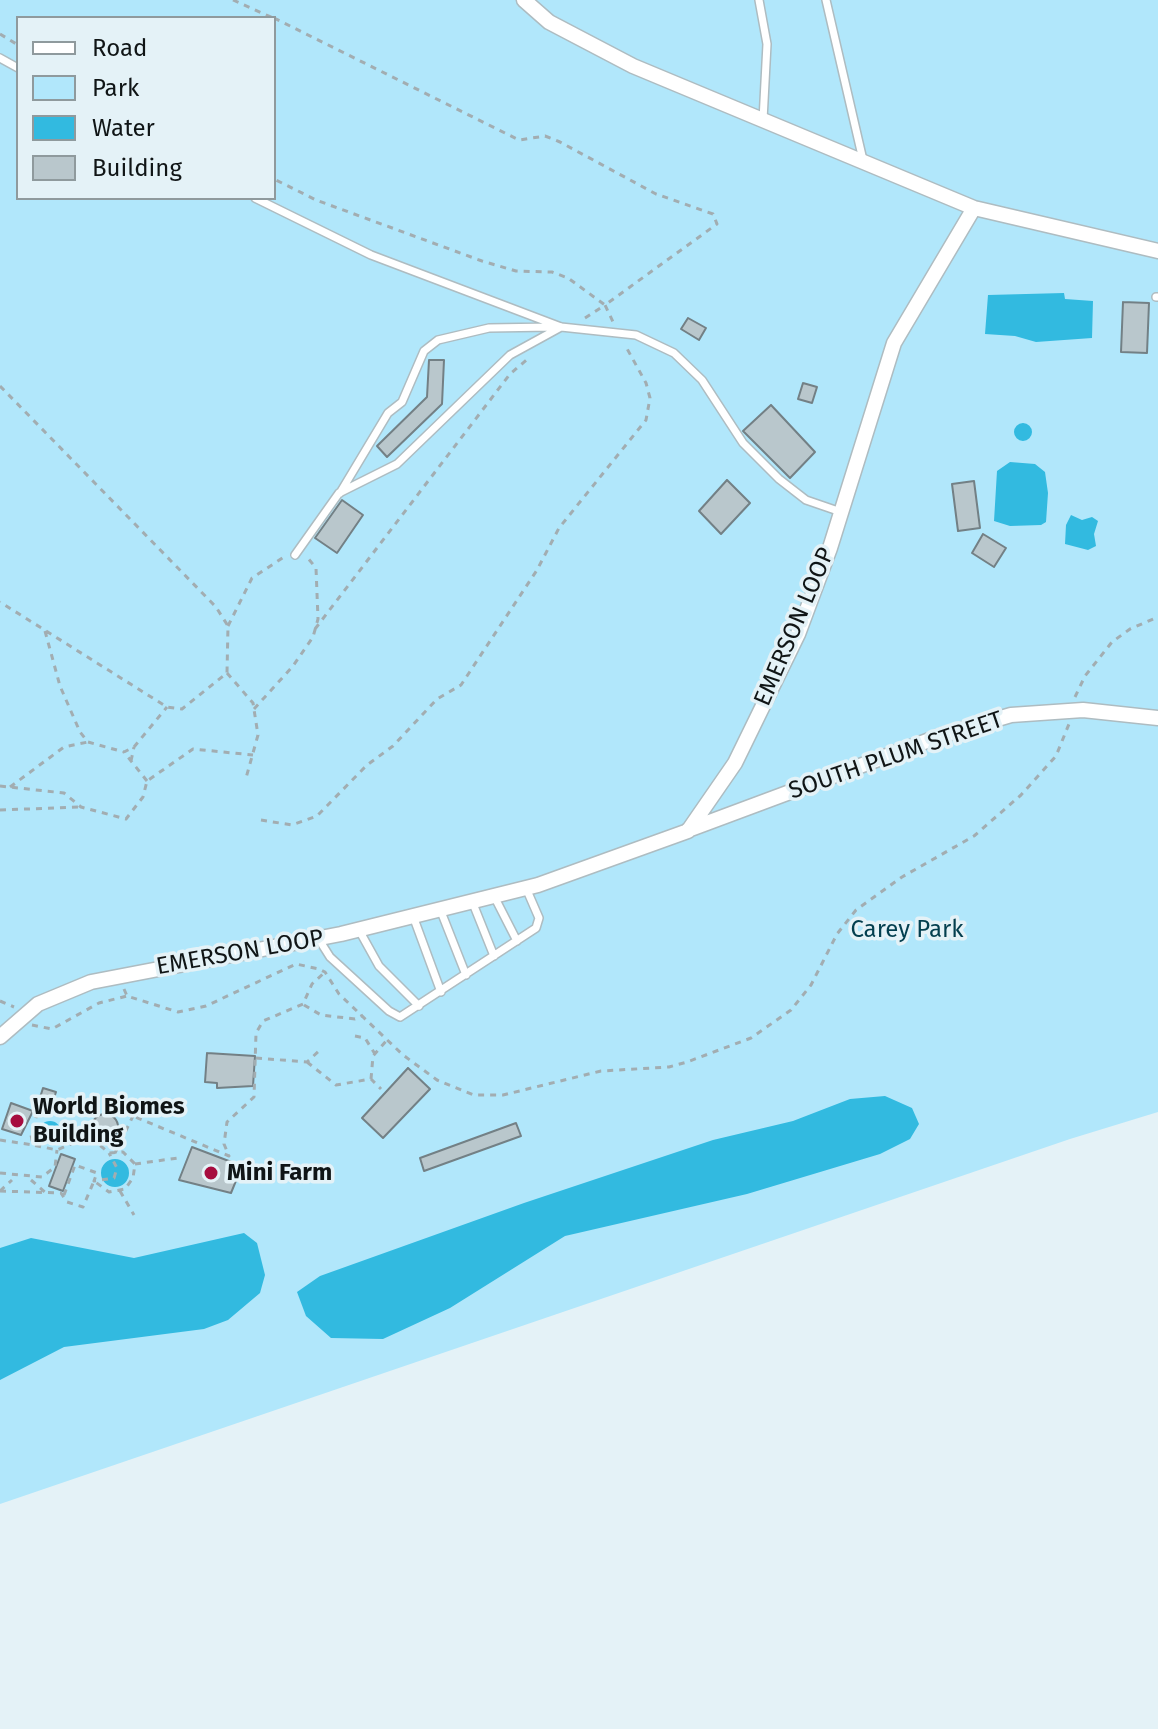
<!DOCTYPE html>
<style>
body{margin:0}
#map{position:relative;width:1158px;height:1729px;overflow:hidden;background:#e4f2f7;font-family:"Fira Sans",sans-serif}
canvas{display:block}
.legend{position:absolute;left:16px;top:16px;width:260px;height:184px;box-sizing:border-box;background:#e4f2f7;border:2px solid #8f9a9d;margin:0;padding:10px 14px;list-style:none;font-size:24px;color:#101516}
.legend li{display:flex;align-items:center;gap:16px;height:40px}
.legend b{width:40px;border:2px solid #8f9a9d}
</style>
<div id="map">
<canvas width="1158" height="1729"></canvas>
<ul class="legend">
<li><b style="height:10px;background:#fff"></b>Road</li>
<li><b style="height:22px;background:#b1e7fb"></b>Park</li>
<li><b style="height:22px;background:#32bae0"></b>Water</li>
<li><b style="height:22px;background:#b9c7cc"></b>Building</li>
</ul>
</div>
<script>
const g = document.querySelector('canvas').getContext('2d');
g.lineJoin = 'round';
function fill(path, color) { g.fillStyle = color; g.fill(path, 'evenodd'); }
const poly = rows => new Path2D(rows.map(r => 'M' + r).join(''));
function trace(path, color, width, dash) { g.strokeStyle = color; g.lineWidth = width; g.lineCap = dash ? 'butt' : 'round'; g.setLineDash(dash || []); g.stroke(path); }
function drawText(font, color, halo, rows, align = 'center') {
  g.font = font + ' "Fira Sans",sans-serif'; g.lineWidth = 7; g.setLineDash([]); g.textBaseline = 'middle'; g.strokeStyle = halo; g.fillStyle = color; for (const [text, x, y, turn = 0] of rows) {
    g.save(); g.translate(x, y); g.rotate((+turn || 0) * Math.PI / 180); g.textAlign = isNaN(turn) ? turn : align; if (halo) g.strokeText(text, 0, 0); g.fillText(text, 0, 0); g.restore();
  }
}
fill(poly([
 [0,0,1158,0,1158,1112,1070,1139,0,1504],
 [18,18,274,18,274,198,18,198]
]), '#b1e7fb');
fill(poly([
 [1064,293,1065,299,1093,301,1092,338,1036,342,1015,336,985,334,988,295],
 '1014 432a9 9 0 1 1 18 0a9 9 0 1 1-18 0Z',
 [1010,462,1035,464,1045,472,1048,493,1046,522,1041,525,1010,526,994,521,997,471],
 [1071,515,1082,520,1092,517,1098,521,1094,534,1096,546,1088,550,1065,544,1066,525],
 [885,1096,912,1108,919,1124,910,1139,880,1154,747,1194,565,1236,450,1308,383,1339,331,1338,306,1316,297,1292,320,1276,524,1203,713,1140,793,1121,850,1099],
 '39 1132a11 11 0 1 1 22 0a11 11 0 1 1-22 0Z',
 '101 1173a14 14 0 1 1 28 0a14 14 0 1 1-28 0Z',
 [244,1233,257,1243,265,1275,260,1293,228,1320,204,1329,64,1347,0,1380,0,1248,31,1238,134,1258]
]), '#32bae0');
const building = poly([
 [1123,302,1149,303,1147,353,1121,352,1123,302],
 [688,318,706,328,699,340,681,329,688,318],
 [429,360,444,360,442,404,387,457,377,446,427,397,429,360],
 [803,383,817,387,812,403,798,399,803,383],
 [771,405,815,452,790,478,743,431,771,405],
 [727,480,750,503,721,534,699,511,727,480],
 [974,481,980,528,958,531,952,484,974,481],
 [342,500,363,515,337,553,315,538,342,500],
 [983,534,1006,548,994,567,972,553,983,534],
 [207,1053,255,1056,253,1086,217,1088,217,1083,205,1082,207,1053],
 [408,1068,430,1089,383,1138,362,1118,408,1068],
 [43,1088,56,1092,51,1107,38,1104,43,1088],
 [11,1103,33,1111,21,1135,2,1129,11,1103],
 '92 1127a13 13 0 1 1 26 0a13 13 0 1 1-26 0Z',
 [516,1123,521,1136,424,1171,420,1158,516,1123],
 [192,1147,242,1166,231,1193,179,1180,192,1147],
 [61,1154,75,1159,63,1191,49,1186,61,1154]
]);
fill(building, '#b9c7cc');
trace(building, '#738085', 2);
const lane = poly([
 [759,0,767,44,763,120],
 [826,0,863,160],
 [0,58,18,68],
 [255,198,371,255,561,327,636,335,674,353,702,380,743,443,779,479,806,500,841,512],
 [1156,297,1158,297],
 [340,493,388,413,402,402,424,351,438,340,489,328,551,327],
 [295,555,339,493,397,464,510,355,561,327],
 [494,896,517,941],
 [472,901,494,956],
 [440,909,466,975],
 [413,916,441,992],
 [359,930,379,966,419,1006],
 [318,938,330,957,389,1011,400,1017,536,928,539,918,526,888]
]);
const street = poly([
 [524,0,549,22,633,66,974,208,1158,251],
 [688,830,943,735,1011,715,1083,710,1158,718],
 [0,1037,38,1004,91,982,341,934,538,885,688,831,735,763,798,634,830,548,894,343,974,208]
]);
trace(lane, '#aebcc1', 10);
trace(street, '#aebcc1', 17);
trace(poly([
 [233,0,273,18],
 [274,18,519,140,545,136,560,142,656,194,713,214,717,224,605,305,568,278,552,272,516,271,482,261,316,200,274,179],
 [0,34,18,45],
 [585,318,605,305,614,324],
 [0,386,216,607,228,626,227,673,182,709,167,707,0,602],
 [228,626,252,578,284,557],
 [315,629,510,374,530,357],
 [45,631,60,686,80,732,88,742,124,752],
 [227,673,253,703,258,735,246,778],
 [1075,697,1085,676,1112,642,1130,629,1158,617],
 [254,709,293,666,313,637,318,619,316,568,307,557],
 [131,761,134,747],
 [147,781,124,752,134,747,167,707],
 [0,786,64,793,81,807,126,819,143,797,147,781,193,749,253,755],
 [10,787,64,747,88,742],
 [0,810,81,807],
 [261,820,292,825,317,816,367,765,393,746,437,699,461,685,537,570,559,528,646,420,650,398,646,383,625,345],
 [124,989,127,996,178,1012,206,1006,296,964,319,969,325,972,339,994,403,1055,437,1080,474,1095,503,1095,601,1071,669,1067,687,1062,751,1038,791,1010,811,985,837,934,856,910,902,877,974,836,1021,795,1056,756,1069,724],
 [0,1001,14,1007],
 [304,1005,321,1015,355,1019,363,1015],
 [32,1025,52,1029,99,1003,127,996],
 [355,1036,365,1038,375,1054],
 [256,1058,307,1062,320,1050],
 [307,1062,336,1085,371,1079,381,1089],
 [371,1079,373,1056,387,1040],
 [0,1140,33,1145],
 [115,1153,133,1116],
 [135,1164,178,1158],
 [0,1173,42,1177,55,1167,57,1150],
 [31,1180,46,1193],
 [0,1191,61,1193,67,1202,83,1207,94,1181,109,1192,125,1189,133,1178,135,1164,123,1152,109,1153,89,1136,57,1150,33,1145,31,1135,37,1114,81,1103,97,1101,229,1156,224,1144,227,1122,254,1097,256,1033,263,1021,303,1004,312,984,325,972],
 [0,1191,12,1180],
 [120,1191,134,1215],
 [64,1195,75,1165,97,1173,94,1181,114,1178,117,1168,109,1153]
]), '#a2adb1', 3, [6, 6]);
trace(lane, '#fff', 7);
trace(street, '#fff', 14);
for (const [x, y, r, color] of [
 [17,1121,8,"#a60d3f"],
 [211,1173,8,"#a60d3f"]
]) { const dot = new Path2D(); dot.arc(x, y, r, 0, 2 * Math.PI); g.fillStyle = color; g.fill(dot); trace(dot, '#e4f2f7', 3); }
drawText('24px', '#101516', '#e4f2f7', [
 ["EMERSON LOOP",795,627,-67],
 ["SOUTH PLUM STREET",896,756,-19],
 ["EMERSON LOOP",240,953,-10]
]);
drawText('24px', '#033f4f', '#e4f2f7', [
 ["Carey Park",907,930]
]);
drawText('bold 24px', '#101516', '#e4f2f7', [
 ["World Biomes",33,1107],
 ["Building",33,1135],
 ["Mini Farm",227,1173]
], 'left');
</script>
